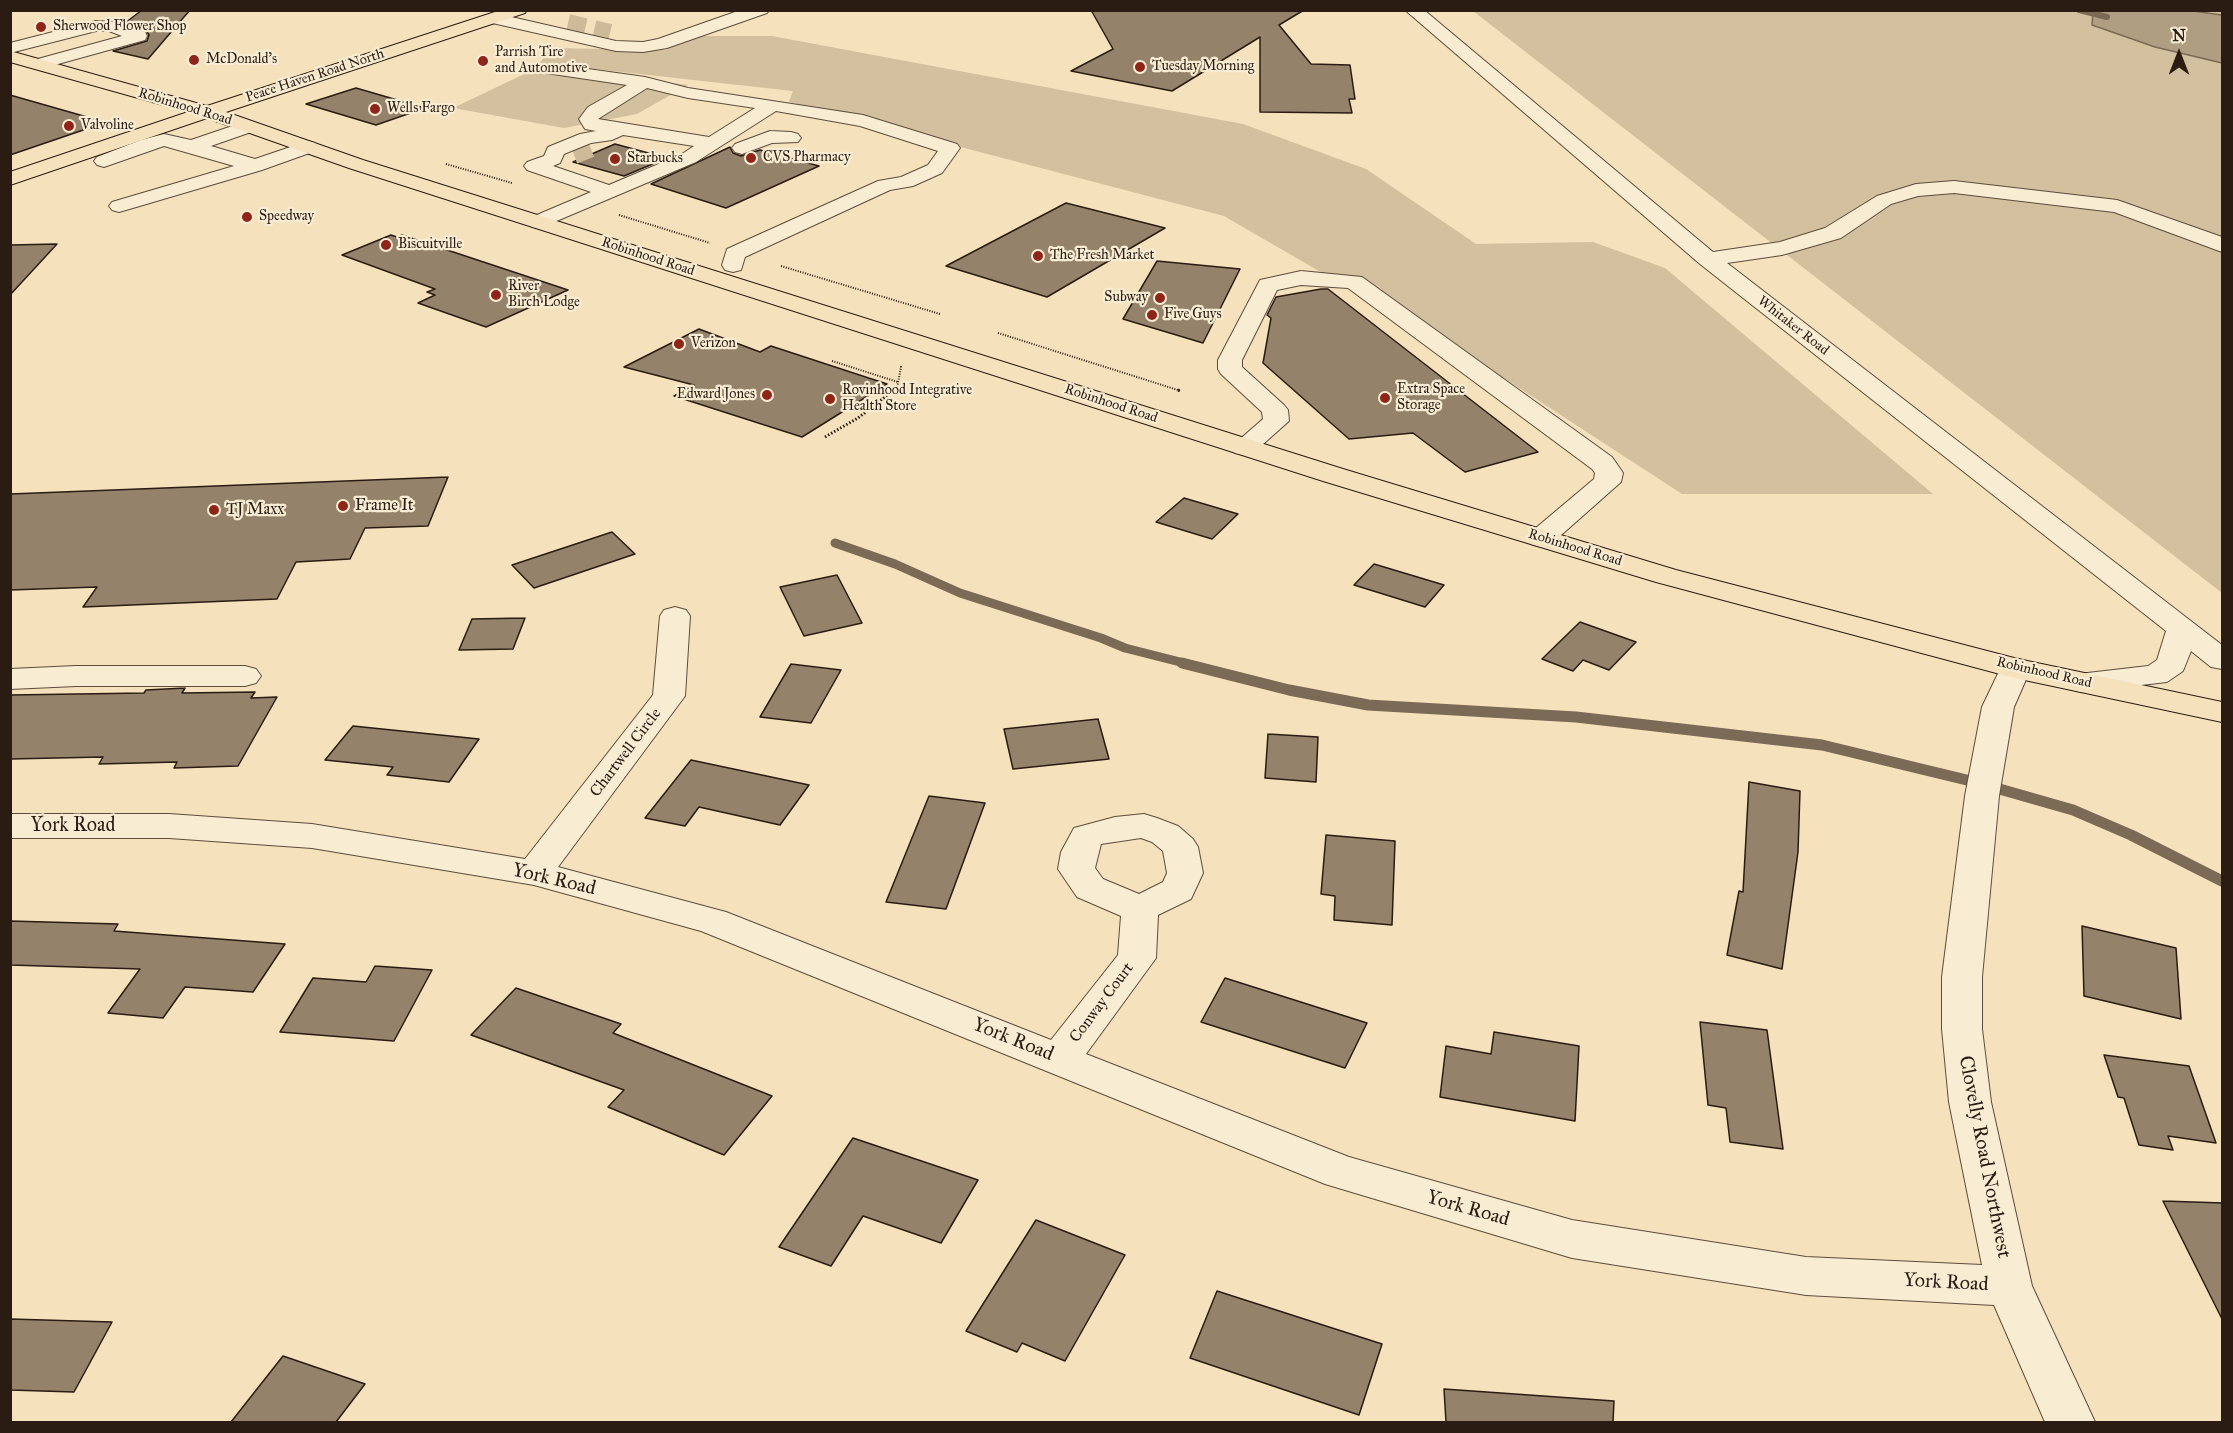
<!DOCTYPE html>
<style>
body{margin:0}
#map{position:relative;width:2233px;height:1433px;overflow:hidden;background:#f5e1bb;font-family:"IM FELL Great Primer",serif}
canvas{display:block}
.frame{position:absolute;inset:0;border:12px solid #2a1c13;pointer-events:none}
.north{position:absolute;left:2149px;top:24px;width:60px;height:60px;-webkit-text-stroke:4px #f8ecd3;paint-order:stroke;rotate:0deg;font-size:16px;font-weight:700;line-height:24px;text-align:center;color:#2a1c13}
.north::after{content:'';display:block;margin:auto;width:21px;height:27px;background:#2a1c13;clip-path:polygon(50% 0,100% 100%,50% 72%,0 100%)}
</style>
<div id="map">
<canvas width="2233" height="1433"></canvas>
<div class="frame"></div>
<div class="north">N</div>
</div>
<script>
const g = document.querySelector('canvas').getContext('2d');
g.lineJoin = 'round';
function fill(path, color) { g.fillStyle = color; g.fill(path, 'evenodd'); }
const poly = rows => new Path2D(rows.map(r => 'M' + r).join(''));
function trace(path, color, width, dash) { g.strokeStyle = color; g.lineWidth = width; g.lineCap = dash ? 'butt' : 'round'; g.setLineDash(dash || []); g.stroke(path); }
function drawText(font, color, halo, rows, align = 'center') {
  g.font = font + ' "IM FELL Great Primer",serif'; g.lineWidth = 4.5; g.setLineDash([]); g.textBaseline = 'middle'; g.strokeStyle = halo; g.fillStyle = color; for (const [text, x, y, turn = 0] of rows) {
    g.save(); g.translate(x, y); g.rotate((+turn || 0) * Math.PI / 180); g.textAlign = isNaN(turn) ? turn : align; if (halo) g.strokeText(text, 0, 0); g.fillText(text, 0, 0); g.restore();
  }
}
fill(poly([
 [1473,11,2222,11,2222,593],
 [697,36,772,36,1243,124,1366,169,1476,244,1593,242,1665,268,1933,494,1682,494,1507,380,1224,216,789,102,793,91,540,63,550,48,665,50],
 [539,67,688,85,637,114,564,128,453,108]
]), '#d2c09e');
const water = poly([
 [2093,11,2186,10,2222,15,2222,63,2155,47,2092,25,2093,11]
]);
fill(water, '#b09e82');
trace(water, '#7a6a56', 1.5);
trace(poly([
 [2079,10,2107,17]
]), '#7a6a56', 6);
trace(poly([
 [835,543,895,564,960,593,1101,638,1125,648,1188,664]
]), '#7a6a56', 9);
trace(poly([
 [1182,663,1289,690,1368,705,1576,717,1822,745,1975,782,2073,810,2131,835,2222,881]
]), '#7a6a56', 11);
const building = poly([
 [142,10,190,10,148,59,113,51,147,41,149,35,146,30,125,23,142,10],
 [1091,10,1304,10,1279,25,1311,64,1350,65,1355,99,1349,99,1352,113,1260,112,1260,37,1172,91,1071,71,1113,49,1091,10],
 [356,88,425,108,376,125,306,104,356,88],
 [10,95,101,121,97,122,101,124,10,155,10,95],
 [615,144,667,158,624,176,573,162,615,144],
 [730,147,733,153,741,156,760,150,819,166,726,208,651,184,730,147],
 [1066,203,1165,228,1047,297,946,266,1066,203],
 [391,235,397,237,402,235,568,290,486,327,418,303,435,295,427,292,435,289,342,255,391,235],
 [57,244,10,295,10,245,57,244],
 [1157,261,1240,269,1203,343,1123,319,1157,261],
 [1321,289,1328,289,1538,452,1465,472,1413,433,1349,439,1263,363,1271,318,1267,315,1276,297,1321,289],
 [699,329,760,352,771,346,887,384,802,437,674,396,694,385,624,367,699,329],
 [448,477,428,526,365,528,350,559,296,562,277,599,83,607,97,587,10,590,10,494,448,477],
 [1184,498,1238,514,1212,539,1156,522,1184,498],
 [612,532,635,554,534,588,512,565,612,532],
 [1374,564,1444,585,1425,607,1354,585,1374,564],
 [837,575,862,623,804,636,780,587,837,575],
 [525,618,513,649,459,650,472,619,525,618],
 [1580,622,1636,642,1609,670,1583,660,1573,671,1542,659,1580,622],
 [791,664,841,670,811,723,760,717,791,664],
 [185,688,182,693,255,692,251,698,277,697,238,766,174,768,177,762,99,764,103,757,10,759,10,695,144,693,146,690,185,688],
 [1098,719,1109,759,1013,769,1004,729,1098,719],
 [353,726,479,739,449,782,387,775,393,767,325,760,353,726],
 [1268,734,1318,737,1316,782,1265,778,1268,734],
 [691,760,809,785,780,825,699,807,685,826,645,818,691,760],
 [1749,782,1800,791,1798,852,1782,969,1727,955,1739,891,1743,892,1749,782],
 [929,796,985,803,946,909,886,902,929,796],
 [1326,835,1395,841,1392,925,1334,920,1335,896,1321,894,1326,835],
 [10,921,118,924,114,931,285,944,253,992,185,987,163,1018,108,1013,140,969,10,965,10,921],
 [2082,926,2176,948,2181,1019,2084,996,2082,926],
 [375,966,432,970,394,1041,280,1032,313,978,366,982,375,966],
 [1225,978,1367,1023,1345,1068,1201,1022,1225,978],
 [516,988,621,1024,613,1033,772,1096,724,1155,608,1107,624,1090,471,1035,516,988],
 [1700,1022,1767,1030,1783,1149,1730,1142,1726,1108,1708,1105,1700,1022],
 [1494,1032,1579,1046,1575,1121,1440,1097,1446,1046,1491,1054,1494,1032],
 [2104,1055,2189,1066,2216,1143,2168,1136,2173,1150,2139,1145,2124,1098,2118,1097,2104,1055],
 [853,1138,978,1180,941,1243,863,1216,831,1266,779,1247,853,1138],
 [2163,1201,2223,1203,2223,1321,2163,1201],
 [1036,1220,1125,1255,1065,1361,1022,1343,1017,1352,966,1331,1036,1220],
 [1217,1291,1382,1344,1359,1415,1190,1358,1217,1291],
 [10,1319,112,1322,74,1392,10,1390,10,1319],
 [283,1356,365,1384,336,1422,231,1422,283,1356],
 [1444,1389,1614,1401,1613,1422,1446,1422,1444,1389]
]);
fill(building, '#94826a');
trace(building, '#2a1c13', 1.5);
trace(poly([
 [568,23,610,33],
 [574,155,597,146]
]), '#ccba99', 18, [18, 9]);
const minor = poly([
 [769,10,767,13,667,48,643,52,616,51,488,22,486,18,494,13,616,41,643,42,658,39,735,12,769,10],
 [1405,10,1424,10,1713,252,1780,242,1825,228,1877,196,1916,184,1954,181,2117,200,2222,237,2222,252,2114,212,1954,193,1918,196,1891,204,1841,238,1782,255,1727,263,2222,645,2222,669,2211,667,2191,651,2183,671,2167,682,2081,692,2070,689,2065,682,2070,675,2148,666,2157,660,2166,631,1700,264,1405,10],
 [96,21,117,22,145,32,147,36,145,40,40,69,34,68,31,64,34,60,122,36,109,31,96,31,10,53,10,43,96,21],
 [552,64,645,77,688,88,863,115,957,144,960,148,942,173,913,186,890,190,745,257,741,270,733,272,725,270,722,265,727,249,878,181,901,177,928,165,938,151,860,126,776,111,696,162,540,228,532,227,529,222,532,217,591,192,527,170,524,166,527,162,544,156,548,147,580,134,596,131,585,129,579,119,588,107,627,85,546,73,543,69,546,65,552,64],
 [647,88,688,98,755,108,709,137,598,119,647,88],
 [623,135,694,146,682,154,609,185,553,166,560,163,564,154,591,143,612,140,623,135],
 [247,121,254,123,257,127,254,131,211,146,255,159,308,141,315,143,318,147,315,151,262,170,126,210,119,212,112,210,109,206,112,202,234,166,164,146,104,167,97,165,94,161,97,157,141,140,164,134,191,140,247,121],
 [770,131,791,132,798,134,801,138,798,142,772,143,742,154,735,152,732,148,735,144,770,131],
 [1301,271,1362,277,1612,457,1623,473,1621,482,1551,544,1541,547,1531,544,1527,538,1531,532,1594,479,1595,473,1592,469,1348,288,1301,285,1277,290,1242,360,1242,367,1284,405,1288,410,1289,421,1253,453,1244,455,1235,453,1231,447,1263,419,1262,412,1221,374,1218,369,1218,360,1260,280,1301,271],
 [675,607,686,610,690,616,685,696,558,867,726,912,1051,1040,1118,955,1121,916,1077,897,1058,869,1061,852,1074,828,1115,817,1144,814,1157,818,1178,826,1193,839,1198,847,1203,873,1191,899,1158,915,1156,958,1086,1054,1349,1157,1572,1220,1806,1257,1982,1265,1949,1102,1942,1029,1942,977,1965,796,1982,707,2004,661,2015,658,2026,661,2031,668,2014,707,1999,796,1982,977,1982,1029,1991,1102,2032,1286,2095,1422,2045,1422,1994,1305,1806,1295,1572,1258,1325,1184,701,931,534,885,312,848,169,838,10,838,10,814,169,814,312,824,525,859,653,695,660,616,664,610,675,607],
 [1141,838,1152,842,1163,851,1167,873,1163,882,1139,894,1103,879,1095,868,1101,844,1141,838],
 [76,666,245,666,256,669,261,676,256,683,245,686,76,686,10,689,10,669,76,666]
]);
const major = poly([
 [501,10,527,10,525,13,226,112,363,160,1343,469,1676,570,2018,659,2222,702,2222,722,2015,678,1656,582,1323,481,349,168,207,118,10,185,10,172,188,112,10,62,10,51,207,106,501,10]
]);
trace(minor, '#5d4d3d', 2);
trace(major, '#2a1c13', 2);
trace(poly([
 [446,164,512,183],
 [619,215,710,243],
 [781,266,940,314],
 [998,333,1181,391],
 [832,361,898,382],
 [892,392,897,388,901,367,899,366]
]), '#2a1c13', 2, [1, 1.5]);
trace(poly([
 [1178,390,1181,391],
 [825,437,858,418,894,390]
]), '#2a1c13', 3, [1.5, 2]);
fill(minor, '#f8ecd3');
fill(major, '#f5e1bb');
for (const [x, y, r, color] of [
 [41,27,6,"#8f2418"],
 [194,60,6,"#8f2418"],
 [483,61,6,"#8f2418"],
 [1140,67,6,"#8f2418"],
 [375,109,6,"#8f2418"],
 [69,126,6,"#8f2418"],
 [751,158,6,"#8f2418"],
 [615,159,6,"#8f2418"],
 [247,217,6,"#8f2418"],
 [386,245,6,"#8f2418"],
 [1038,256,6,"#8f2418"],
 [496,295,6,"#8f2418"],
 [1160,298,6,"#8f2418"],
 [1152,315,6,"#8f2418"],
 [679,344,6,"#8f2418"],
 [767,395,6,"#8f2418"],
 [1385,398,6,"#8f2418"],
 [830,399,6,"#8f2418"],
 [343,506,6,"#8f2418"],
 [214,510,6,"#8f2418"]
]) { const dot = new Path2D(); dot.arc(x, y, r, 0, 2 * Math.PI); g.fillStyle = color; g.fill(dot); trace(dot, '#f8ecd3', 2); }
drawText('14px', '#2a1c13', '#f8ecd3', [
 ["Sherwood Flower Shop",53,27],
 ["Parrish Tire",495,53],
 ["and Automotive",495,69],
 ["McDonald's",206,60],
 ["Tuesday Morning",1152,67],
 ["Wells Fargo",387,109],
 ["Valvoline",81,126],
 ["CVS Pharmacy",763,158],
 ["Starbucks",627,159],
 ["Speedway",259,217],
 ["Biscuitville",398,245],
 ["The Fresh Market",1050,256],
 ["River",508,287],
 ["Birch Lodge",508,303],
 ["Subway",1148,298,"right"],
 ["Five Guys",1164,315],
 ["Verizon",691,344],
 ["Extra Space",1397,390],
 ["Storage",1397,406],
 ["Rovinhood Integrative",842,391],
 ["Health Store",842,407],
 ["Edward Jones",755,395,"right"]
], 'left');
drawText('14px', '#2a1c13', '#f8ecd3', [
 ["Peace Haven Road North",315,76,-18],
 ["Robinhood Road",185,107,17],
 ["Robinhood Road",648,257,18],
 ["Whitaker Road",1793,326,38],
 ["Robinhood Road",1111,404,18],
 ["Robinhood Road",1575,548,17],
 ["Robinhood Road",2044,673,13]
]);
drawText('16px', '#2a1c13', '#f8ecd3', [
 ["Frame It",355,506],
 ["TJ Maxx",226,510]
], 'left');
drawText('16px', '#2a1c13', '#f8ecd3', [
 ["Chartwell Circle",626,753,-53],
 ["Conway Court",1102,1003,-53]
]);
drawText('20px', '#2a1c13', '#f8ecd3', [
 ["York Road",73,826],
 ["York Road",554,880,13],
 ["York Road",1013,1040,22],
 ["Clovelly Road Northwest",1984,1157,79],
 ["York Road",1468,1209,16],
 ["York Road",1946,1283,3]
]);
</script>
